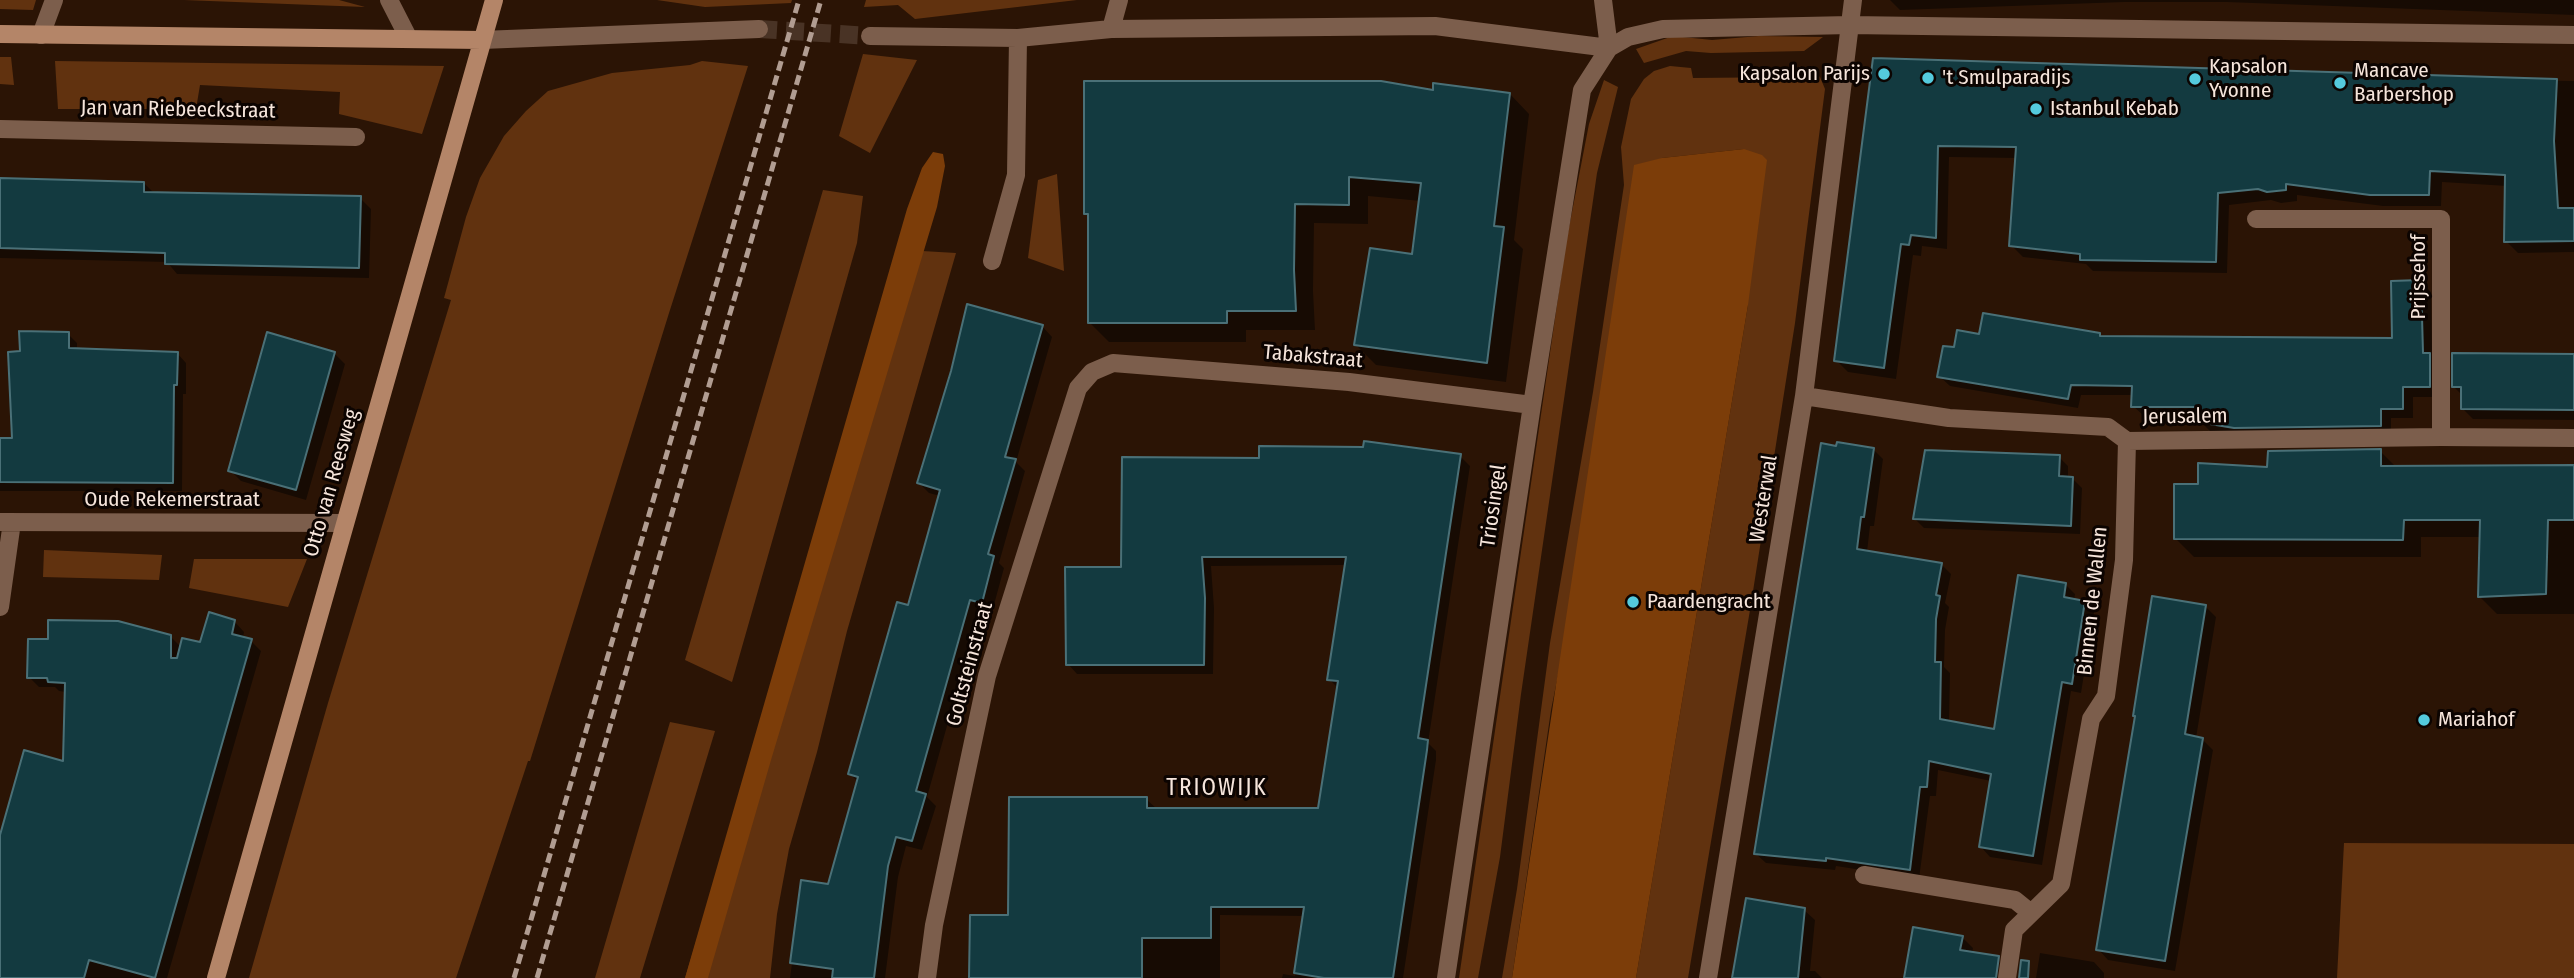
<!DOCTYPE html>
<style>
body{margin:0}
canvas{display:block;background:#2b1405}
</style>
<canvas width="2574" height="978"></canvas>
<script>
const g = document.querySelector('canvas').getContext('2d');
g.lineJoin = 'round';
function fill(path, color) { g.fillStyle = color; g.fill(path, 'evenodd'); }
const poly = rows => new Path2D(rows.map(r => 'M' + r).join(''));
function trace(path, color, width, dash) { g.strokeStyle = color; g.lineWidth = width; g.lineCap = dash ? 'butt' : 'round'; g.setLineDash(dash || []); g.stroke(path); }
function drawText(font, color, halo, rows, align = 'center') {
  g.font = font + ' "Fira Sans Condensed",sans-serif'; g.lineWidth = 6; g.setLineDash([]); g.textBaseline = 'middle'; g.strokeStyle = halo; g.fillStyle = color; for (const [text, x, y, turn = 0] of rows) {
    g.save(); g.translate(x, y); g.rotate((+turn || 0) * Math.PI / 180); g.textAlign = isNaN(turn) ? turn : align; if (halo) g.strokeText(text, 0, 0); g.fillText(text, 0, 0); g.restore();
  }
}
fill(poly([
 [0,0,36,0,33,10,0,9],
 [184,0,339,0,365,7],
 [657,0,792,0,791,3,705,7],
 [866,0,1077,0,915,19,898,5,864,7],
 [1673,36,1712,40,1759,36,1823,37,1804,51,1711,53,1686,51,1644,63,1636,49],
 [863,54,917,60,870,153,839,136],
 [0,57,11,57,14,85,0,84],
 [55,61,444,66,422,134,339,114,340,92,200,85,196,109,58,109],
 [702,61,748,66,669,313,530,761,528,761,456,978,249,978,328,703,451,300,444,298,466,217,480,178,504,136,526,111,548,91,612,73,690,65],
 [1670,66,1691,68,1693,78,1798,77,1799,66,1812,70,1820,77,1825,89,1795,323,1751,604,1688,978,1636,978,1748,305,1744,149,1662,158,1551,710,1512,978,1502,978,1517,889,1550,643,1593,392,1624,185,1621,147,1631,99,1644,79,1654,71],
 [1604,80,1618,87,1597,173,1521,694,1500,857,1478,978,1459,978,1566,243,1589,124],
 [1057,174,1064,271,1028,258,1038,180],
 [823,190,863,196,857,243,732,682,685,660],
 [905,250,956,253,847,631,817,752,789,849,777,914,770,978,685,978],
 [44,550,162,555,159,580,43,577],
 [194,559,307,559,288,607,189,588],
 [670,722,715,731,640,978,595,978],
 [2344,843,2574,844,2574,978,2337,978]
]), '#61320f');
fill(poly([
 [1744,149,1762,155,1767,160,1748,305,1636,978,1512,978,1634,165,1662,158],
 [933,152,943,154,945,166,937,207,771,760,708,978,685,978,907,209,922,168]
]), '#7c3d09');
fill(poly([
 [1890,0,2574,0,2574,15,2226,2,2125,2,1900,10],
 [1875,60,2506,80,2574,81,2574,252,2518,253,2506,241,2507,186,2442,182,2441,206,2383,206,2297,195,2297,201,2281,203,2271,200,2229,205,2227,273,2093,271,2086,264,2023,257,2011,245,2017,158,1949,157,1947,249,1922,246,1921,256,1913,255,1896,379,1848,372,1836,360],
 [1434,92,1510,94,1529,114,1514,240,1523,249,1506,382,1376,365,1356,345,1413,256,1421,201,1368,196,1368,224,1314,223,1313,291,1315,330,1246,330,1246,342,1109,342,1089,322,1090,217,1086,213],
 [0,180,144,183,155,194,360,198,371,209,369,278,177,274,167,262,0,258],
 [2421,282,2431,292,2432,358,2439,365,2439,397,2413,397,2413,418,2391,418,2391,436,2211,432,2200,421,2200,417,2144,416,2133,406,2133,395,2081,395,2078,408,1950,386,1939,376,1956,349,1981,336,2099,335,2102,337,2394,340],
 [968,307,1042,326,1052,337,1016,462,1025,471,999,563,1004,568,992,612,980,609,927,797,936,806,922,850,906,846,898,877,885,978,790,978,803,882,829,886,858,782,850,774,909,608,940,496,929,493,919,483],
 [68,334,77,343,77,350,177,353,186,363,186,394,183,394,182,491,0,491,0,440,14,440,10,352,21,352],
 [334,353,345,364,306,500,241,481,230,470],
 [2574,356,2574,420,2473,419,2462,408,2462,395,2454,387],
 [1873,449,1883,459,1874,526,1870,526,1867,552,1941,564,1951,574,1945,603,1949,607,1945,630,1944,667,1950,673,1949,722,1995,731,2065,584,2075,594,2074,601,2084,602,2094,612,2081,693,2071,691,2042,865,1990,857,1981,847,1991,781,1938,770,1936,796,1930,796,1919,879,1836,866,1835,870,1766,863,1756,854],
 [2380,451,2397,468,2574,467,2574,614,2497,614,2479,596,2481,537,2421,537,2421,557,2194,557,2176,539,2200,486,2268,468],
 [1460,456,1470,466,1428,743,1436,751,1436,760,1403,978,1282,978,1283,974,1295,976,1304,916,1220,915,1220,978,971,978,1009,917,1146,799,1156,808,1319,810,1338,688,1329,679,1346,565,1211,566,1214,608,1213,674,1077,674,1068,664,1123,569,1260,459],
 [2059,457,2068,466,2068,478,2073,479,2082,488,2080,534,1924,528,1915,519],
 [2205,606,2216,617,2196,738,2202,739,2213,750,2175,971,2108,960,2098,949],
 [235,622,244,632,243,638,251,641,261,651,167,978,0,978,0,841,65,763,66,692,59,691,55,687,39,687,29,677,170,636,182,648,201,644],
 [1804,910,1815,920,1810,971,1815,971,1822,978,1733,978],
 [1962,937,1973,948,1972,954,1989,978,1907,978],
 [2040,953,2094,962,2104,973,2104,978,2036,978]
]), '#0007');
const building = poly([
 [1873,58,2557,79,2554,141,2558,208,2574,208,2574,241,2504,242,2505,175,2430,171,2429,195,2370,195,2286,184,2286,190,2267,192,2258,189,2218,193,2216,262,2080,260,2080,254,2009,246,2016,147,1938,146,1936,238,1911,235,1909,245,1901,244,1884,368,1834,361,1873,58],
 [1084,81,1381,81,1433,90,1433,83,1510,93,1494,226,1504,227,1487,363,1354,345,1370,248,1412,254,1421,183,1349,177,1349,205,1295,204,1294,270,1296,311,1227,311,1227,323,1088,323,1088,214,1084,214,1084,81],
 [0,178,144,182,144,192,361,196,359,268,165,264,165,253,0,248,0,178],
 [2421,280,2423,353,2430,353,2430,387,2403,387,2403,409,2381,409,2381,426,2234,428,2198,422,2198,407,2131,407,2132,386,2071,385,2068,399,1937,377,1943,346,1954,347,1957,330,1979,334,1983,313,2100,333,2100,336,2392,338,2391,281,2421,280],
 [967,304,1043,325,1005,457,1016,459,988,554,994,556,982,603,970,600,916,791,926,794,912,841,896,837,888,866,874,978,832,978,833,969,790,963,801,880,828,884,858,777,848,774,897,602,908,605,940,490,917,483,951,371,967,304],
 [19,331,69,332,69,348,178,352,177,385,174,385,173,483,0,482,0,438,12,438,8,352,20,351,19,331],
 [267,332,335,352,296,490,228,471,267,332],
 [2452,353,2574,354,2574,410,2461,409,2461,387,2452,387,2452,353],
 [1364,441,1461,454,1418,738,1428,740,1427,750,1393,978,1324,978,1294,973,1304,907,1211,907,1211,938,1142,938,1142,978,969,978,970,915,1008,915,1009,797,1147,797,1147,808,1318,808,1338,681,1327,680,1346,557,1202,557,1205,598,1204,665,1066,665,1065,567,1121,567,1122,457,1259,458,1259,446,1363,447,1364,441],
 [1837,442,1874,448,1864,517,1861,517,1857,549,1942,563,1936,595,1940,596,1936,619,1935,662,1941,662,1940,719,1994,729,2018,575,2066,583,2064,597,2085,601,2072,684,2062,682,2033,856,1979,847,1991,774,1929,761,1927,787,1920,787,1910,870,1826,858,1826,861,1754,854,1821,443,1836,446,1837,442],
 [2381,449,2381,466,2574,465,2574,520,2548,520,2546,594,2478,597,2480,520,2404,520,2403,540,2174,539,2174,484,2198,484,2198,463,2267,467,2268,451,2381,449],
 [1925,450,2060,455,2059,476,2073,477,2071,526,1913,519,1925,450],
 [2152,596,2206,605,2185,734,2203,738,2165,961,2096,950,2135,716,2133,716,2152,596],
 [209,612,235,620,232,634,252,639,155,978,89,960,84,978,0,978,0,835,24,750,63,761,65,683,48,682,47,678,27,678,28,639,48,639,48,620,118,621,171,635,171,658,177,658,182,638,200,642,209,612],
 [1746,898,1805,908,1798,978,1732,978,1746,898],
 [1913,927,1963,936,1960,950,1999,956,1996,978,1904,978,1913,927],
 [2021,960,2029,961,2028,978,2019,978,2021,960]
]);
fill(building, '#133a40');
trace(building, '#4a7077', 2);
trace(poly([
 [759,29,870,36]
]), '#493325', 18, [18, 9]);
trace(poly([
 [389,0,409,39],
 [1603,0,1609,48],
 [1111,29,1119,0],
 [41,35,54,0],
 [870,36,1018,38,1111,29,1435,26,1609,48],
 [482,40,759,29],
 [0,129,356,137],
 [2256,219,2441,219,2441,437],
 [992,261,1016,175,1018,38],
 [1804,396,1949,418,2108,427,2127,441,2441,437,2574,438],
 [0,522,345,523],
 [0,607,12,522],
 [1864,875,2015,900,2031,913],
 [927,978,934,925,987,676,1078,388,1092,372,1113,363,1349,382,1532,405],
 [1446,978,1532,405,1582,90,1609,48,1628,37,1663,29,1850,25,2574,35],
 [1708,978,1804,396,1853,0],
 [2007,978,2014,930,2061,884,2091,719,2106,696,2124,560,2127,441]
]), '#7c5e4c', 18);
trace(poly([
 [0,34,482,40],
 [216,978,494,0]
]), '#b48568', 18);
trace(poly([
 [514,978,799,0],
 [537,978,821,0]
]), '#b19d92', 5, [10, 5]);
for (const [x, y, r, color] of [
 [1884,74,7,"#54cadd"],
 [1928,78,7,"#54cadd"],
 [2195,79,7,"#54cadd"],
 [2340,83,7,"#54cadd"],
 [2036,109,7,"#54cadd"],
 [1633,602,7,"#54cadd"],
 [2424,720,7,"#54cadd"]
]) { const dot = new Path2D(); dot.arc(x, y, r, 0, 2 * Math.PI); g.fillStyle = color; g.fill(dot); trace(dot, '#0c0401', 2.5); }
drawText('21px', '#f6e5db', '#0c0401', [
 ["Kapsalon",2209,67],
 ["Yvonne",2209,91],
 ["Mancave",2354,71],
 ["Barbershop",2354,95],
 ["Kapsalon Parijs",1870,74,"right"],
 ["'t Smulparadijs",1942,78],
 ["Istanbul Kebab",2050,109],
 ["Paardengracht",1647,602],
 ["Mariahof",2438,720]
], 'left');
drawText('21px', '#f6e5db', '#0c0401', [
 ["Jan van Riebeeckstraat",178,110,1],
 ["Prijssehof",2419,277,-90],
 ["Tabakstraat",1313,357,5],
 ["Jerusalem",2185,417,-1],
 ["Otto van Reesweg",332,483,-74],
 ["Westerwal",1764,499,-81],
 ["Oude Rekemerstraat",172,500],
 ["Triosingel",1494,506,-82],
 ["Binnen de Wallen",2093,601,-84],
 ["Goltsteinstraat",970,664,-75]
]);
g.letterSpacing = '2px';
drawText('23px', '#f6e5db', '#0c0401', [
 ["TRIOWIJK",1217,789]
]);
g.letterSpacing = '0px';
</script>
